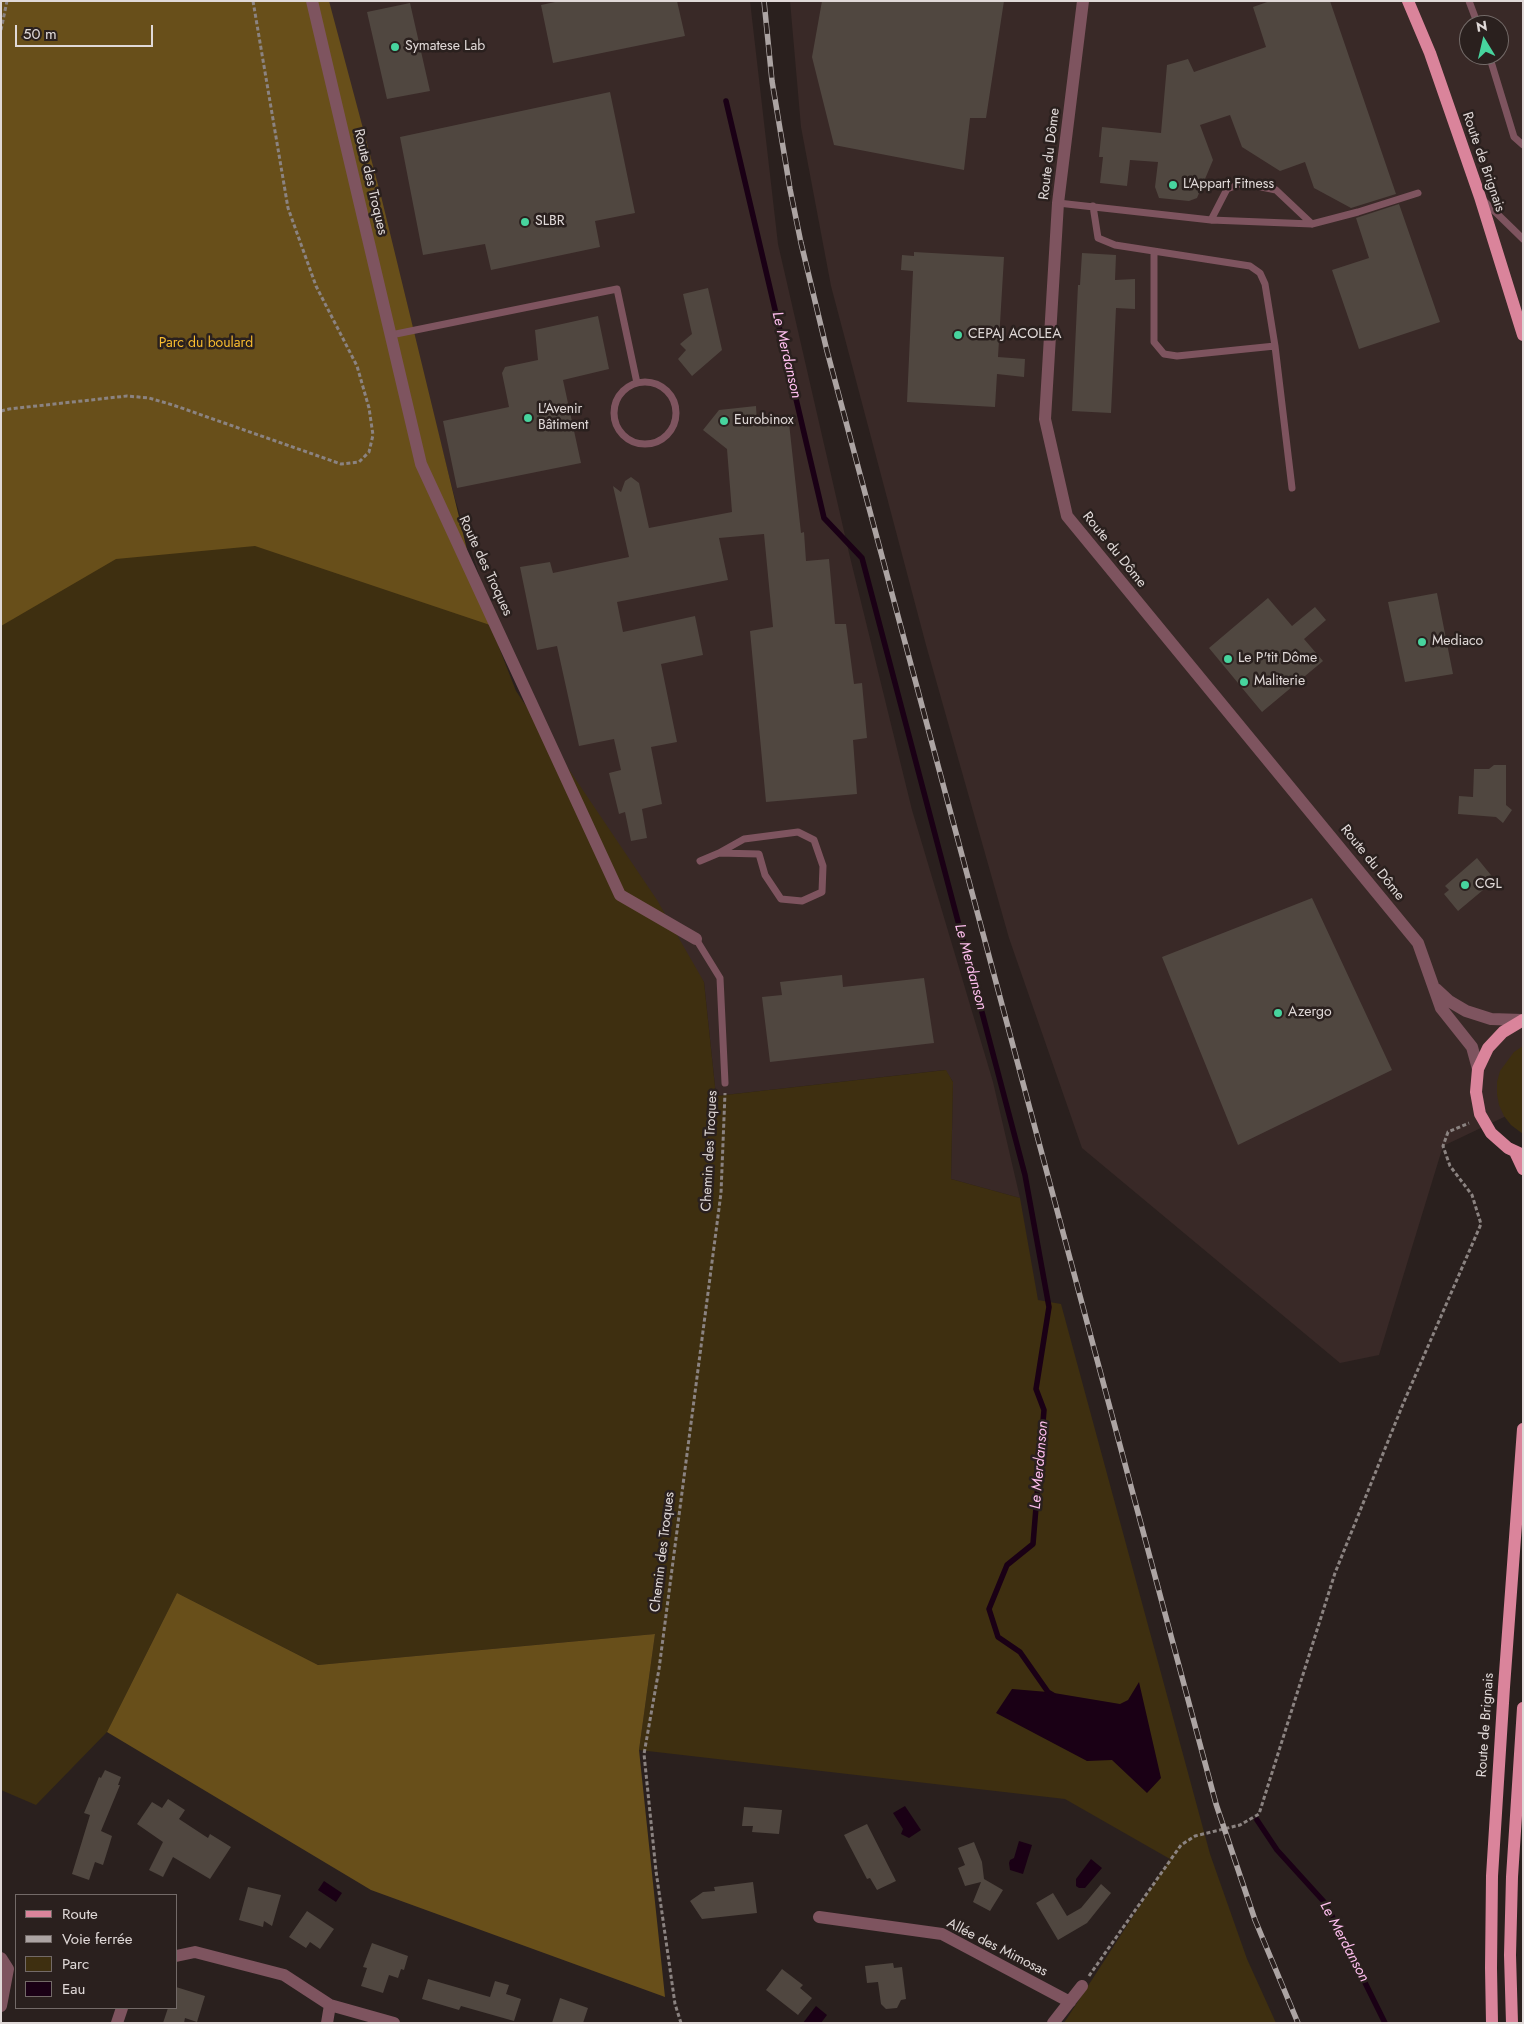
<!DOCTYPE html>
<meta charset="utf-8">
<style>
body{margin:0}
#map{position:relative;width:1524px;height:2024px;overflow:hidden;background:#2a201e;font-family:Jost,sans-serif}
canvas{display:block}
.frame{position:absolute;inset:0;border:2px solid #e0d9d8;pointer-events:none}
.legend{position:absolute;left:15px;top:1894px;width:162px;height:115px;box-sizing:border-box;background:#2a201e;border:1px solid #736a68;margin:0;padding:6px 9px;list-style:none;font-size:15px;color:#e0d9d8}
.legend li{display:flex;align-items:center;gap:10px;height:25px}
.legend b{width:25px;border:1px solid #736a68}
.north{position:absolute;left:1459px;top:15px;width:50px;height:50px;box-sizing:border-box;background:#2a201e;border:1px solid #736a68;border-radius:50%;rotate:351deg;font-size:14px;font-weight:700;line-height:20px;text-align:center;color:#e0d9d8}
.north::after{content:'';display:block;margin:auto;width:18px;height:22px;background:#47d49e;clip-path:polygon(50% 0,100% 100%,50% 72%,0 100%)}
.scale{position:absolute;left:15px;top:25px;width:138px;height:22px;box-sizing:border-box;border:2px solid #e0d9d8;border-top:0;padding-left:6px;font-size:15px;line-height:18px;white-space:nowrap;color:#e0d9d8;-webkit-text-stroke:4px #2a201e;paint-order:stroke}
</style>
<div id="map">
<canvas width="1524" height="2024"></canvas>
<div class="frame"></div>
<ul class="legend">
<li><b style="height:6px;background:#da849b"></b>Route</li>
<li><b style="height:6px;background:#aca4a3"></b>Voie ferrée</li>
<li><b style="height:14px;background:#3e2f10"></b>Parc</li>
<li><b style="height:14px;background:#1a0015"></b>Eau</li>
</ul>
<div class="north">N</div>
<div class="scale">50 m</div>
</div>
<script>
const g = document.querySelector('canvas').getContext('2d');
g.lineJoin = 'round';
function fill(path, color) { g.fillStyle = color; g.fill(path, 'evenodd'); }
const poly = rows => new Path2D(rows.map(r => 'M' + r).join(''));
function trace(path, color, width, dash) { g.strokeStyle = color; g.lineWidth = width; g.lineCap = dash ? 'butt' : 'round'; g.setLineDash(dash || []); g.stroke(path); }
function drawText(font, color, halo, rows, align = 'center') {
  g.font = font + ' Jost,sans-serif'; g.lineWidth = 5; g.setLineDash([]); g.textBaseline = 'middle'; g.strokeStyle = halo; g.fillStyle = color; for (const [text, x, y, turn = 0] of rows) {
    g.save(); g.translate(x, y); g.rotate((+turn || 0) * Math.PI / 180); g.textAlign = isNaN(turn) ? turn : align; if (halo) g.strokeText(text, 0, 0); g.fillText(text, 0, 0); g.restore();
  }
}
fill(poly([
 [326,1,750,1,778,244,849,553,912,810,993,1082,1020,1198,951,1179,953,1082,945,1070,716,1096,704,982,615,919,494,622,455,499],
 [790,1,1523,1,1523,1108,1443,1146,1379,1355,1340,1363,1082,1148,1009,938,926,645,831,286,801,127],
 [1469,25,1499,25,1499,55,1469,55]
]), '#392927');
fill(poly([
 [1,1,477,591,516,691,657,900,704,982,716,1096,946,1070,953,1082,951,1179,1020,1198,1038,1300,1061,1304,1210,1854,1247,1959,1276,2023,1064,2023,1170,1859,1065,1799,639,1750,655,1634,318,1665,177,1593,107,1732,36,1805,1,1790],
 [1523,1046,1523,1134,1511,1125,1504,1116,1499,1105,1497,1094,1497,1082,1500,1071,1514,1052]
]), '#3e2f10');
fill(poly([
 [1,1,329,1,381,196,477,591,490,625,255,546,116,559,1,626],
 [177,1593,318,1665,655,1634,639,1750,665,1997,371,1890,107,1732]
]), '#684f1a');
fill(poly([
 [1139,1682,1161,1778,1147,1793,1112,1760,1087,1761,996,1713,1012,1689,1048,1692,1120,1704,1128,1700],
 [905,1806,921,1830,909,1838,901,1834,903,1829,893,1813],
 [1019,1841,1032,1845,1023,1874,1010,1870,1009,1863,1010,1860,1014,1858],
 [1091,1859,1102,1868,1085,1888,1079,1888,1076,1886,1076,1879],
 [324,1881,342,1893,336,1902,318,1890],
 [816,2006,827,2015,821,2023,803,2023]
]), '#1a0015');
trace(poly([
 [726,101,824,518,862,558,1025,1175,1049,1307,1036,1389,1044,1410,1033,1544,1007,1565,989,1609,998,1637,1020,1652,1048,1692,1053,1695],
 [1257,1820,1277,1850,1326,1904,1385,2023]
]), '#1a0015', 5.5);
fill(poly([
 [560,1,677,1,685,36,553,63,541,5],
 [822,1,1004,1,986,118,970,118,964,170,834,145,812,57],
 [1270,1,1330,1,1396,194,1351,208,1314,188,1305,162,1280,171,1242,147,1230,115,1200,125,1213,160,1197,198,1189,201,1159,198,1155,187,1158,162,1130,160,1127,186,1100,183,1103,157,1099,157,1102,127,1161,133,1167,65,1188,59,1194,72,1266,47,1253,7],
 [410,3,430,91,387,99,367,12],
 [610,92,635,213,595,221,600,247,491,270,485,244,423,255,400,137],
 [1399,204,1440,322,1359,349,1332,270,1369,258,1356,218],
 [914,252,1004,257,998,357,1025,359,1024,377,997,374,995,407,907,402,913,271,901,270,902,255,914,256],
 [1082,253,1116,255,1115,280,1135,279,1135,309,1116,308,1111,413,1072,411,1078,285,1080,285],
 [708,288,722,350,692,376,678,359,686,350,680,344,692,334,683,294],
 [598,316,609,369,563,380,581,463,457,488,443,421,509,407,502,373,505,367,538,360,535,330],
 [756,406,757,424,789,423,801,533,804,532,806,561,829,559,835,624,846,624,854,684,862,683,867,738,853,740,857,794,766,802,750,631,773,627,764,534,719,538,728,580,617,602,623,632,695,616,703,655,661,664,677,742,651,747,662,804,642,809,647,838,631,841,625,812,619,814,609,773,621,770,614,739,579,746,557,646,537,650,520,567,550,562,553,573,629,557,613,486,621,492,625,481,631,477,639,483,649,528,732,512,727,449,703,430,719,410],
 [1437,593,1453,674,1405,682,1388,602],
 [1268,598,1292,626,1315,607,1326,620,1304,639,1323,661,1262,712,1209,648],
 [1494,765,1506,765,1506,805,1512,810,1503,823,1496,817,1458,814,1459,796,1473,797,1474,769,1489,769],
 [1477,858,1495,880,1458,911,1444,894,1449,890,1445,886],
 [1312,898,1392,1070,1238,1145,1162,957],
 [842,975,843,987,924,978,934,1043,770,1062,762,997,782,995,780,982],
 [105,1770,121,1777,118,1785,120,1785,101,1831,112,1836,109,1846,103,1865,95,1862,89,1880,72,1874,90,1815,84,1813,99,1777,101,1778],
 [168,1799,185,1810,179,1819,208,1838,210,1834,231,1847,210,1879,173,1857,163,1877,149,1870,163,1842,137,1824,152,1802,162,1808],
 [744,1807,782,1810,779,1834,752,1832,753,1826,742,1826],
 [867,1824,896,1881,877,1890,870,1878,867,1879,844,1835],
 [974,1842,982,1862,984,1879,1003,1890,990,1911,973,1902,981,1882,965,1886,958,1868,965,1865,958,1848],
 [753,1882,757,1913,702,1919,690,1901,703,1892,715,1891,714,1887],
 [1101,1884,1111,1893,1087,1923,1058,1940,1036,1903,1053,1893,1067,1916,1081,1908],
 [248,1887,281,1895,272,1926,264,1921,263,1927,239,1920],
 [307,1911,334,1929,320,1949,310,1942,306,1948,289,1937],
 [372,1943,408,1956,404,1970,401,1969,398,1978,389,1975,383,1993,361,1986,367,1968,363,1967],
 [893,1963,894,1968,902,1967,906,1999,901,2000,897,2008,886,2009,881,2004,878,1982,867,1983,865,1966],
 [782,1969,803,1985,800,1988,812,1998,798,2015,766,1990],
 [428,1979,490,1997,495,1981,509,1985,506,1994,521,1999,514,2021,461,2006,459,2010,422,1999],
 [176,1987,205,1996,197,2022,185,2018,184,2023,163,2023,168,2008,176,2008],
 [560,1998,588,2008,583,2023,552,2023]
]), '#504740');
trace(poly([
 [1,30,7,1],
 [1,411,9,409,127,396,149,398,173,405,341,464,359,462,369,452,373,435,369,408,357,366,316,286,288,208,253,1],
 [1089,1976,1181,1845,1195,1836,1240,1825,1259,1814,1335,1573,1403,1404,1481,1224,1472,1195,1450,1166,1443,1146,1448,1132,1469,1123],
 [681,2023,675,2004,656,1871,644,1754,659,1669,721,1193,725,1093]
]), '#8b8381', 3, [4, 2.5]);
trace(poly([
 [1469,1,1478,25],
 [1489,55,1514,137,1523,145],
 [1482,199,1523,239],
 [1058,203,1211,220,1312,224,1358,212,1418,193],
 [1093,206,1098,238,1115,245,1250,266,1260,273,1265,284,1275,346,1292,488],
 [1211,220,1227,189,1242,183,1276,190,1312,224],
 [1154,251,1154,342,1164,354,1177,356,1275,346],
 [391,335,617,289,637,383],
 '614 413a31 31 0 1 1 62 0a31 31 0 1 1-62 0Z',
 [700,861,719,853,759,854,765,875,781,899,802,901,822,892,823,866,814,840,798,832,744,839,719,853],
 [696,939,720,978,725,1083]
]), '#7e545f', 7);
trace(poly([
 [312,1,421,464,620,895,696,939],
 [1083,1,1058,203,1045,419,1067,516,1418,943,1441,1008,1472,1047,1478,1069],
 [1436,989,1449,1001,1466,1011,1491,1019,1522,1020],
 [819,1917,942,1934,1070,2002],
 [176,1956,195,1952,284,1975,330,2005,394,2023],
 [1,1958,8,1969,1,2006],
 [117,2023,122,2008],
 [327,2023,330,2005],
 [1053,2023,1082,1986]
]), '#7e545f', 12);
trace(poly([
 [1408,1,1430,53,1480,197,1523,335],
 [1523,1020,1503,1032,1488,1048,1478,1069,1476,1092,1480,1114,1491,1133,1508,1148,1523,1155],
 [1515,1152,1523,1169],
 [1492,2023,1491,1968,1492,1876,1504,1687,1523,1429],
 [1512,2023,1510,1955,1512,1877,1523,1708]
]), '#da849b', 12);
const rail = poly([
 [764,1,772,81,790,189,801,243,827,351,1216,1804,1255,1920,1298,2023]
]);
trace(rail, '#aca4a3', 5.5);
trace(rail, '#2a201e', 4, [11]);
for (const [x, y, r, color] of [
 [395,47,5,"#47d49e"],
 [1173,185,5,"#47d49e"],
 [525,222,5,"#47d49e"],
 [958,335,5,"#47d49e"],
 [528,418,5,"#47d49e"],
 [724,421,5,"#47d49e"],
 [1422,642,5,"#47d49e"],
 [1228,659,5,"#47d49e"],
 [1244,682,5,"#47d49e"],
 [1465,885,5,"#47d49e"],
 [1278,1013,5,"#47d49e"]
]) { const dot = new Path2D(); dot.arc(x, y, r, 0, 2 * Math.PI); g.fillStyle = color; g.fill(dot); trace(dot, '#2a201e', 2); }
drawText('14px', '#e0d9d8', '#2a201e', [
 ["Symatese Lab",405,47],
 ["L'Appart Fitness",1183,185],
 ["SLBR",535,222],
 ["CEPAJ ACOLEA",968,335],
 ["L'Avenir",538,410],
 ["Bâtiment",538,426],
 ["Eurobinox",734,421],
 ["Mediaco",1432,642],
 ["Le P'tit Dôme",1238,659],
 ["Maliterie",1254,682],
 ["CGL",1475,885],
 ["Azergo",1288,1013]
], 'left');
drawText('14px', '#e0d9d8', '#2a201e', [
 ["Route du Dôme",1050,154,-83],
 ["Route de Brignais",1483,162,71],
 ["Route des Troques",370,182,77],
 ["Route du Dôme",1114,550,51],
 ["Route des Troques",485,566,65],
 ["Route du Dôme",1372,863,51],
 ["Chemin des Troques",710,1151,-87],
 ["Chemin des Troques",663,1552,-83],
 ["Route de Brignais",1486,1725,-86],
 ["Allée des Mimosas",997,1948,27]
]);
drawText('14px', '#f8bc2f', '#2a201e', [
 ["Parc du boulard",206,344]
]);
drawText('italic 15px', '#febeee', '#2a201e', [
 ["Le Merdanson",786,355,77],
 ["Le Merdanson",970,967,75],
 ["Le Merdanson",1040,1465,-85],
 ["Le Merdanson",1344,1942,62]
]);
</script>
